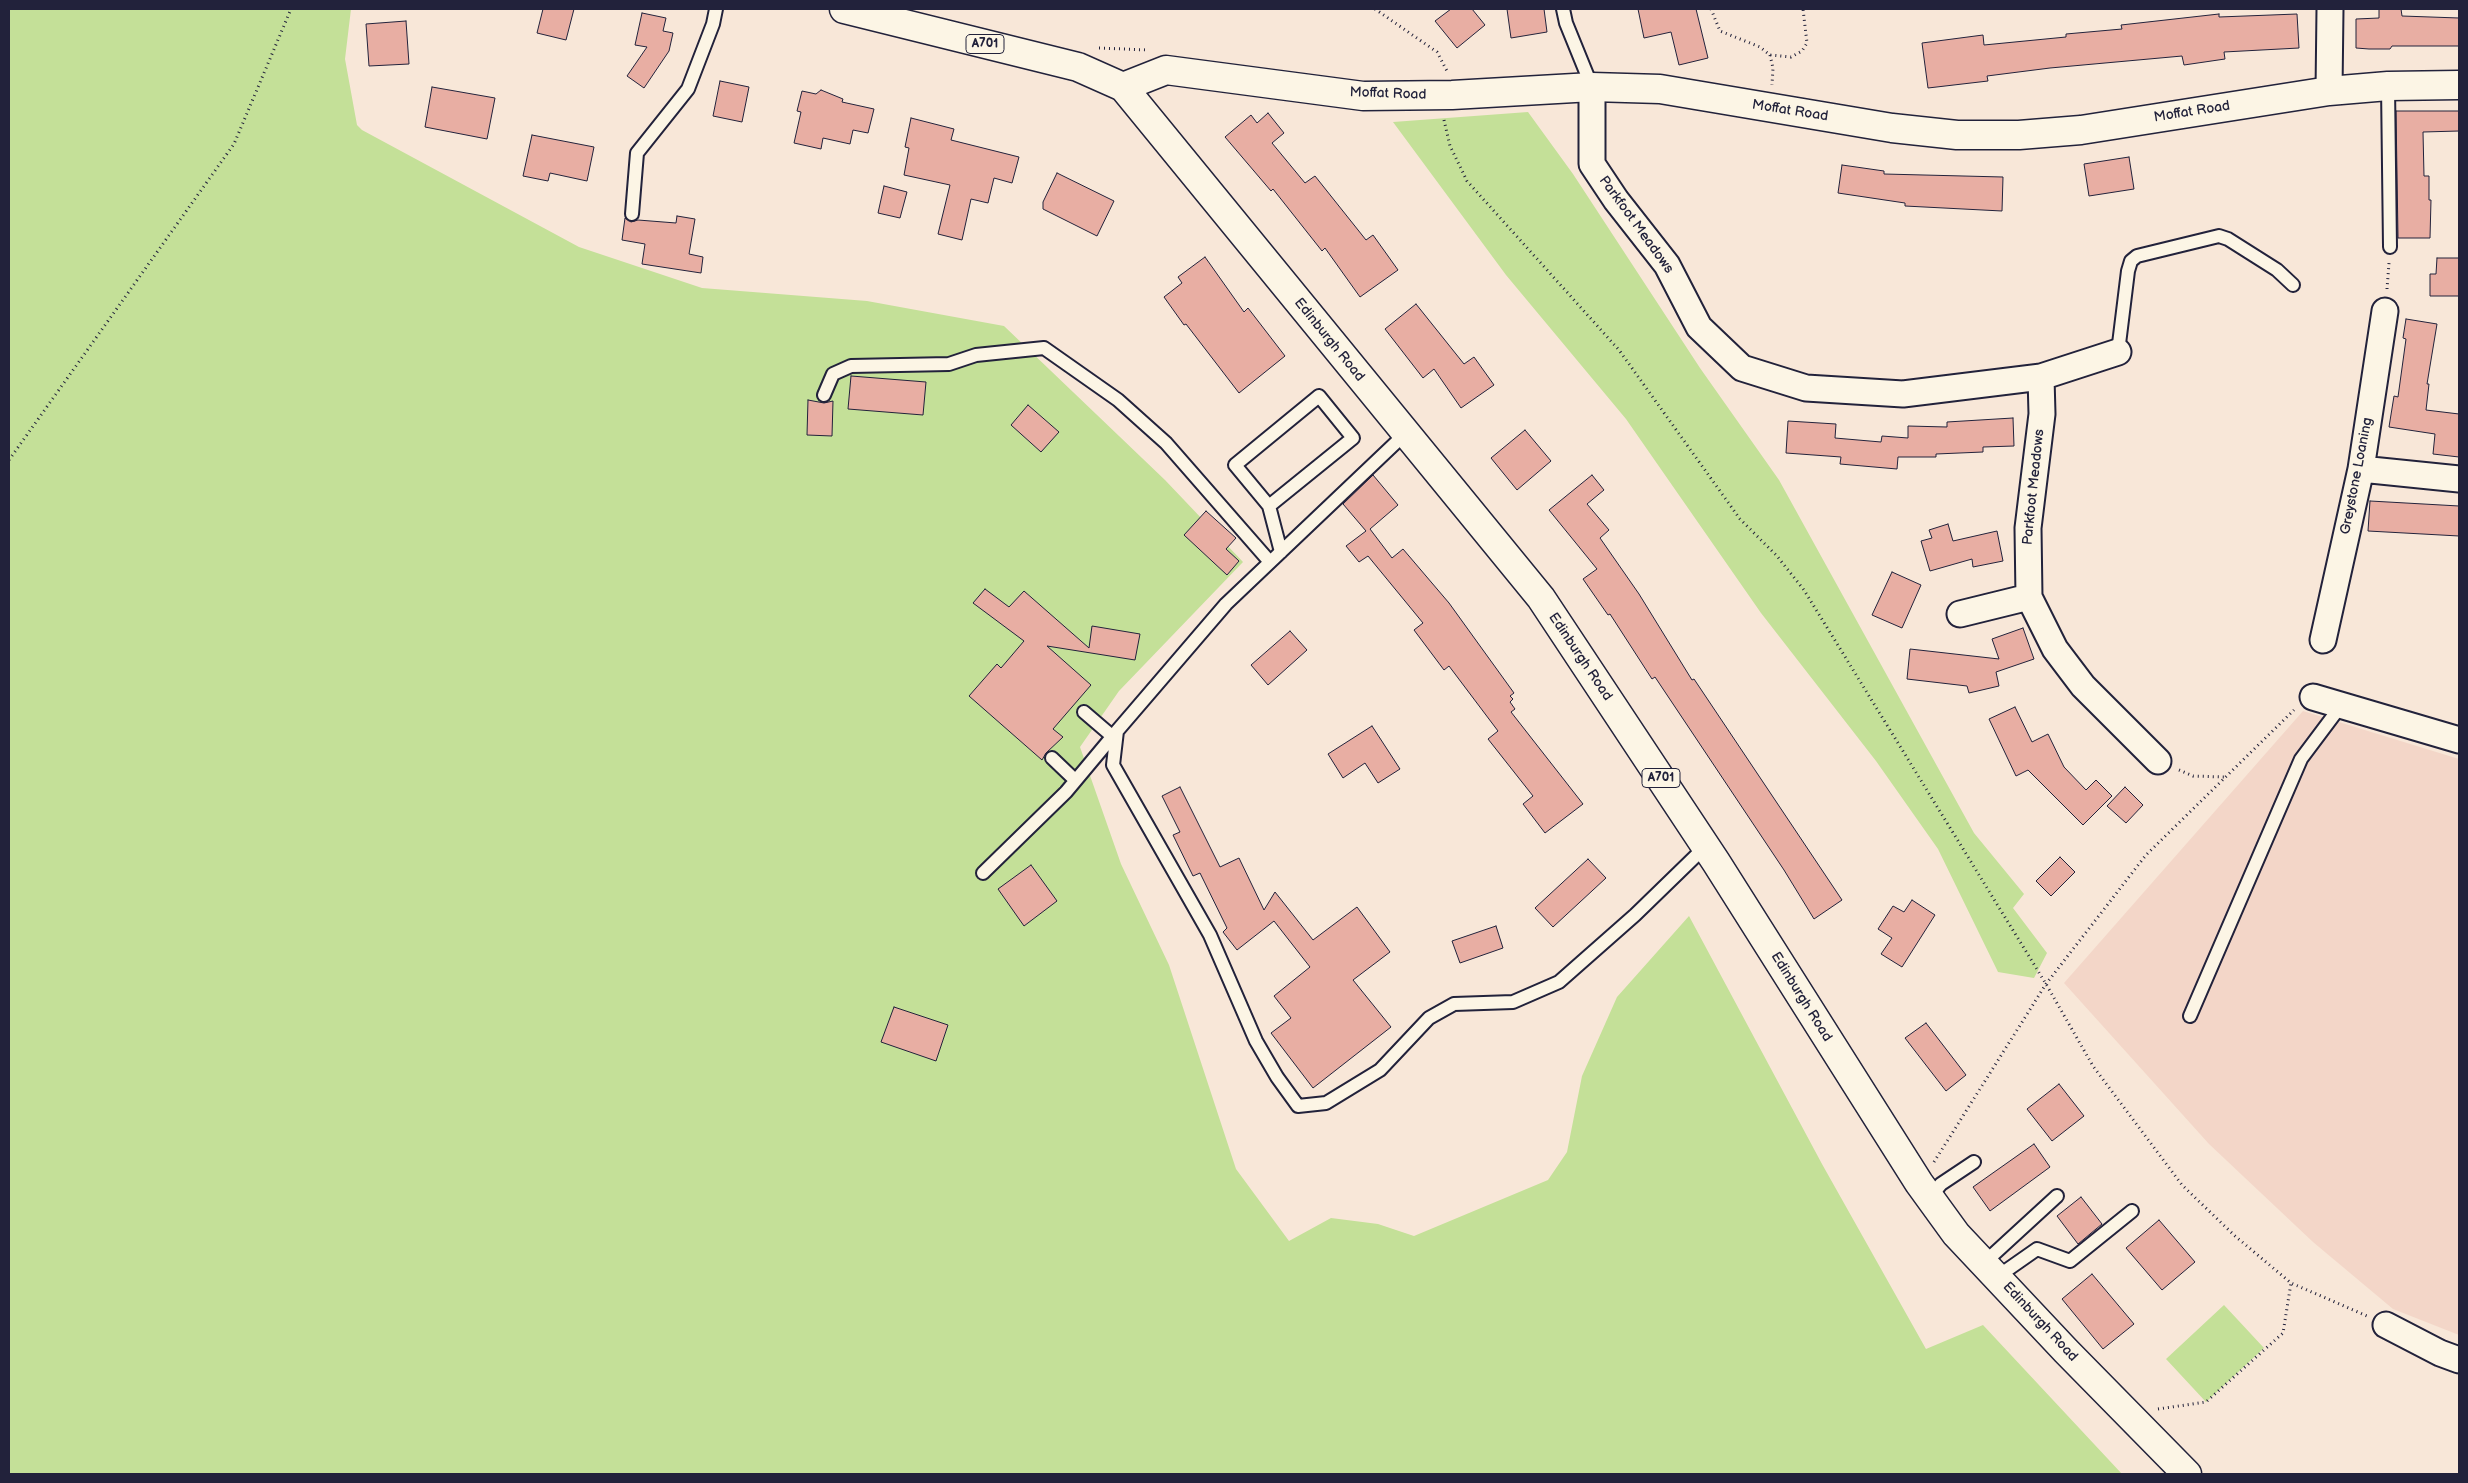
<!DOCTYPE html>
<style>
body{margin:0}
#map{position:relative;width:2468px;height:1483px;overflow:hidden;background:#f8e7d8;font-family:"Balsamiq Sans",sans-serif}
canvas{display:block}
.frame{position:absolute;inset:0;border:10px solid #22223b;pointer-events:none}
</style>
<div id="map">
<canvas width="2468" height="1483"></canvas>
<div class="frame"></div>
</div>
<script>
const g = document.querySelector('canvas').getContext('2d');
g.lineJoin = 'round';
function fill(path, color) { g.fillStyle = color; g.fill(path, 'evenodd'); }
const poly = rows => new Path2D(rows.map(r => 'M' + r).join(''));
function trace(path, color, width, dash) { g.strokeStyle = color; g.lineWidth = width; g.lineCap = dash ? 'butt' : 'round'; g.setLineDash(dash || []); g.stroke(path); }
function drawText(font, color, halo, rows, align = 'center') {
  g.font = font + ' "Balsamiq Sans",sans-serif'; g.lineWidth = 4.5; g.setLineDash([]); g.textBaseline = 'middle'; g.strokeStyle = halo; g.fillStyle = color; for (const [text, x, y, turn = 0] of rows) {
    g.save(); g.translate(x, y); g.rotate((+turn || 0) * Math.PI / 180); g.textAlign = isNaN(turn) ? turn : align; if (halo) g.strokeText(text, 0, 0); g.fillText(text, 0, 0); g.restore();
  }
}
fill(poly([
 [2303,711,2459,759,2459,1335,2393,1309,2313,1242,2209,1144,2064,983]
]), '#f3d6c8');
fill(poly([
 [9,9,351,9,345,59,357,125,362,130,579,247,702,288,867,301,1004,326,1165,480,1243,562,1119,691,1080,747,1121,864,1169,965,1236,1169,1289,1241,1331,1218,1378,1224,1414,1236,1548,1180,1567,1152,1582,1076,1617,997,1689,916,1822,1164,1926,1349,1983,1325,2122,1474,9,1474],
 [1528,112,1573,174,1700,368,1779,480,1974,833,2024,894,2013,908,2047,953,2034,978,1998,972,1938,849,1876,761,1761,613,1626,419,1506,275,1393,122],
 [2224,1305,2264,1348,2206,1402,2166,1359]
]), '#c4e098');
const building = poly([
 [543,9,574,9,566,40,537,33,543,9],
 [1451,9,1472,9,1485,25,1457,48,1435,21,1451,9],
 [1507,9,1544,9,1547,32,1511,38,1507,9],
 [1638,9,1696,9,1708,58,1679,65,1671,32,1644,38,1638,9],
 [2379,9,2401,9,2402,16,2459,18,2459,46,2392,46,2390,49,2369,49,2356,48,2356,19,2379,18,2379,9],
 [642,13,666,18,663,31,673,33,669,51,644,88,627,76,647,47,635,45,642,13],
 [2219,14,2219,17,2297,14,2299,48,2224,52,2225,59,2184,65,2182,56,2050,68,1987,76,1988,81,1928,88,1922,43,1983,35,1984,45,2066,37,2066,34,2122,29,2121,25,2219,14],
 [406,21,409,64,369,66,366,24,406,21],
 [720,81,749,87,742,122,713,116,720,81],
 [432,87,495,98,487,139,425,127,432,87],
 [821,90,843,99,842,102,874,109,868,133,853,130,850,144,823,138,821,149,794,143,801,112,797,111,802,91,816,94,821,90],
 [2396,111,2459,111,2459,131,2423,132,2424,176,2429,176,2429,200,2431,200,2430,238,2398,238,2396,111],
 [1268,113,1284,133,1272,143,1305,183,1315,176,1366,240,1373,235,1398,270,1360,297,1325,248,1322,251,1273,189,1271,191,1225,137,1251,115,1257,123,1268,113],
 [911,118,954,129,951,140,1019,157,1012,183,994,178,988,203,971,199,962,240,938,234,950,185,904,175,909,148,905,147,911,118],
 [532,135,594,147,587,181,550,173,548,181,523,176,532,135],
 [2129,157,2134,189,2089,196,2084,164,2129,157],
 [1842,165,1884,171,1884,174,2003,177,2002,211,1905,206,1905,203,1838,193,1842,165],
 [1057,173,1114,201,1097,236,1043,209,1043,202,1057,173],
 [884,186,907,192,900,218,878,213,884,186],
 [677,216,695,219,689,254,703,257,701,273,642,264,645,244,622,240,625,218,631,222,638,220,676,223,677,216],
 [1205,257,1244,312,1248,308,1285,356,1239,393,1186,324,1184,325,1164,297,1182,283,1178,277,1205,257],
 [2437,258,2459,258,2459,296,2430,296,2430,274,2436,274,2437,258],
 [1416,304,1464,364,1474,357,1494,385,1461,408,1434,369,1423,378,1385,329,1416,304],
 [2406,319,2437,324,2427,384,2429,384,2426,410,2459,414,2459,457,2433,454,2435,434,2389,427,2394,396,2398,397,2406,339,2403,338,2406,319],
 [851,376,926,382,923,415,848,409,851,376],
 [808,400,824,403,833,401,832,436,807,435,808,400],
 [1028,405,1059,432,1041,452,1011,425,1028,405],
 [2013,418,2014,446,1983,447,1983,452,1936,454,1936,457,1898,457,1897,469,1840,464,1841,457,1786,453,1788,421,1836,424,1835,438,1881,442,1882,436,1908,438,1908,426,1947,427,1947,422,2013,418],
 [1525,430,1551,461,1517,490,1491,458,1525,430],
 [1373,475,1398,505,1370,529,1392,558,1403,549,1449,603,1514,693,1510,696,1513,699,1510,702,1515,709,1511,712,1583,804,1545,833,1523,804,1533,796,1488,739,1498,731,1449,666,1444,670,1414,630,1423,623,1368,556,1359,562,1346,546,1366,531,1343,504,1373,475],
 [1592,475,1604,490,1587,504,1609,530,1600,538,1639,594,1692,680,1694,679,1842,900,1814,919,1784,870,1655,677,1652,679,1610,614,1608,615,1583,579,1597,569,1549,510,1592,475],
 [2370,501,2459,506,2459,536,2368,531,2370,501],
 [1206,511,1236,538,1226,549,1239,561,1227,575,1184,535,1206,511],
 [1948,524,1953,541,1997,531,2003,561,1973,567,1972,559,1930,571,1921,541,1932,538,1929,530,1948,524],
 [1892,572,1921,585,1902,628,1872,615,1892,572],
 [985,589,1009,607,1024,591,1089,648,1092,626,1140,634,1135,660,1047,646,1091,685,1053,729,1063,737,1046,753,1042,760,969,696,997,664,1001,668,1024,641,973,603,985,589],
 [2023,628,2034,659,1996,672,1999,686,1969,693,1967,686,1907,679,1910,649,1999,659,1992,639,2023,628],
 [1290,631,1307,650,1268,685,1251,665,1290,631],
 [2015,707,2032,742,2048,734,2064,767,2086,790,2096,780,2112,796,2083,825,2028,770,2016,776,1989,719,2015,707],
 [1372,726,1400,769,1378,783,1365,763,1343,778,1328,754,1372,726],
 [1180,787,1220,867,1239,858,1264,910,1275,892,1313,940,1357,907,1390,952,1353,980,1391,1027,1313,1088,1271,1033,1291,1018,1274,996,1310,967,1274,921,1237,950,1223,932,1227,928,1200,873,1193,876,1173,835,1180,832,1162,796,1180,787],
 [2125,787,2143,805,2126,823,2107,806,2125,787],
 [2060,857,2075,872,2051,896,2036,881,2060,857],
 [1588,859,1606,878,1553,927,1535,908,1588,859],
 [1031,865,1057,901,1024,926,998,889,1031,865],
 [1912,900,1935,915,1902,967,1881,954,1892,938,1878,929,1893,906,1904,912,1912,900],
 [1496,926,1503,948,1460,963,1452,941,1496,926],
 [894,1007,948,1025,936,1061,881,1042,894,1007],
 [1926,1023,1966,1075,1946,1091,1905,1038,1926,1023],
 [2059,1084,2084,1116,2052,1141,2027,1109,2059,1084],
 [2034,1144,2050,1167,1990,1211,1973,1187,2034,1144],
 [2081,1197,2102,1224,2078,1244,2057,1216,2081,1197],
 [2159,1220,2195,1262,2162,1290,2126,1248,2159,1220],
 [2092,1274,2134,1324,2103,1349,2062,1299,2092,1274]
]);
fill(building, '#e8aea3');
trace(building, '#22223b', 1);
const service = poly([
 [1563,9,1566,23,1592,87],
 [2388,86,2390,247],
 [632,214,637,153,688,89,713,24,716,9],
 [2118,352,2128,271,2131,261,2137,256,2219,236,2228,239,2277,270,2293,285],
 [824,395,833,374,851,366,949,364,976,355,1044,348,1118,400,1166,443,1270,562],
 [1319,396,1353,438,1269,506,1235,465,1319,396],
 [1406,433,1226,604,1117,731,1113,765,1210,935,1256,1041,1277,1077,1298,1106,1326,1103,1380,1070,1429,1018,1454,1004,1513,1002,1559,982,1635,915,1706,846],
 [1269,506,1281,552],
 [1084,712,1112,736],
 [1052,758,1075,780],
 [983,873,1066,792,1117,731],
 [2190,1016,2301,759,2340,707],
 [1930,1197,1941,1184,1974,1162],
 [1984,1263,2057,1196],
 [1997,1277,2037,1249,2070,1261,2132,1211]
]);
const minor = poly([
 [1592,87,1592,164,1616,200,1667,265,1699,327,1742,368,1806,388,1903,394,2041,377,2118,352],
 [2329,91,2330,9],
 [2041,377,2042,414,2028,528,2029,597,2055,649,2083,686,2158,761],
 [2361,469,2459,479],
 [1960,614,2029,597],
 [2323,640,2361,469,2385,311],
 [2313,697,2459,740],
 [2386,1325,2440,1353,2459,1360]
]);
const tertiary = poly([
 [1123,87,1166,70,1363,96,1452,95,1592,87,1660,89,1892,128,1957,135,2019,135,2081,130,2329,91,2388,86,2459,85]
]);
const primary = poly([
 [844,9,1078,67,1123,87,1541,598,1716,862,1919,1183,1956,1234,2066,1351,2187,1474]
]);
trace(service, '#22223b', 16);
trace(minor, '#22223b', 29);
trace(tertiary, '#22223b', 31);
trace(primary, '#22223b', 31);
trace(poly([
 [1375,9,1437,52,1447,71],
 [1711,9,1720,31,1760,47,1770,55,1791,57,1802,51,1807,43,1803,9],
 [1099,48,1148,50],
 [1770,55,1773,68,1772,85],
 [1444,120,1450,146,1467,181,1619,350,1740,519,1777,556,1804,590,2046,984,2093,1066,2182,1185,2235,1236,2291,1283,2367,1316],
 [2387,289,2389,263],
 [9,460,234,144,291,9],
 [2179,770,2193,776,2224,777],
 [1934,1162,2046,984,2146,855,2294,710],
 [2158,1409,2206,1402,2283,1333,2291,1283]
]), '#22223b', 3, [1, 4]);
trace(service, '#fcf5e5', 12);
trace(minor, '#fcf5e5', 25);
trace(tertiary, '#fcf5e5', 28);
trace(primary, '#fcf5e5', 28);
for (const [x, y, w] of [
 [985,44,38],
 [1661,778,38]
]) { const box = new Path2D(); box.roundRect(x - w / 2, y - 9.5, w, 19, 4); g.fillStyle = '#fcf5e5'; g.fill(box); trace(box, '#22223b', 1); }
drawText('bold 12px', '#22223b', null, [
 ["A701",985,44],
 ["A701",1661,778]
]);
drawText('14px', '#22223b', '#fcf5e5', [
 ["Moffat Road",1388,94,2],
 ["Moffat Road",1790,111,9],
 ["Moffat Road",2192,112,-9],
 ["Parkfoot Meadows",1636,225,54],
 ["Edinburgh Road",1329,340,51],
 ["Greystone Loaning",2357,476,-79],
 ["Parkfoot Meadows",2034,487,-84],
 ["Edinburgh Road",1580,657,56],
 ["Edinburgh Road",1801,997,58],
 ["Edinburgh Road",2040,1322,47]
]);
</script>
